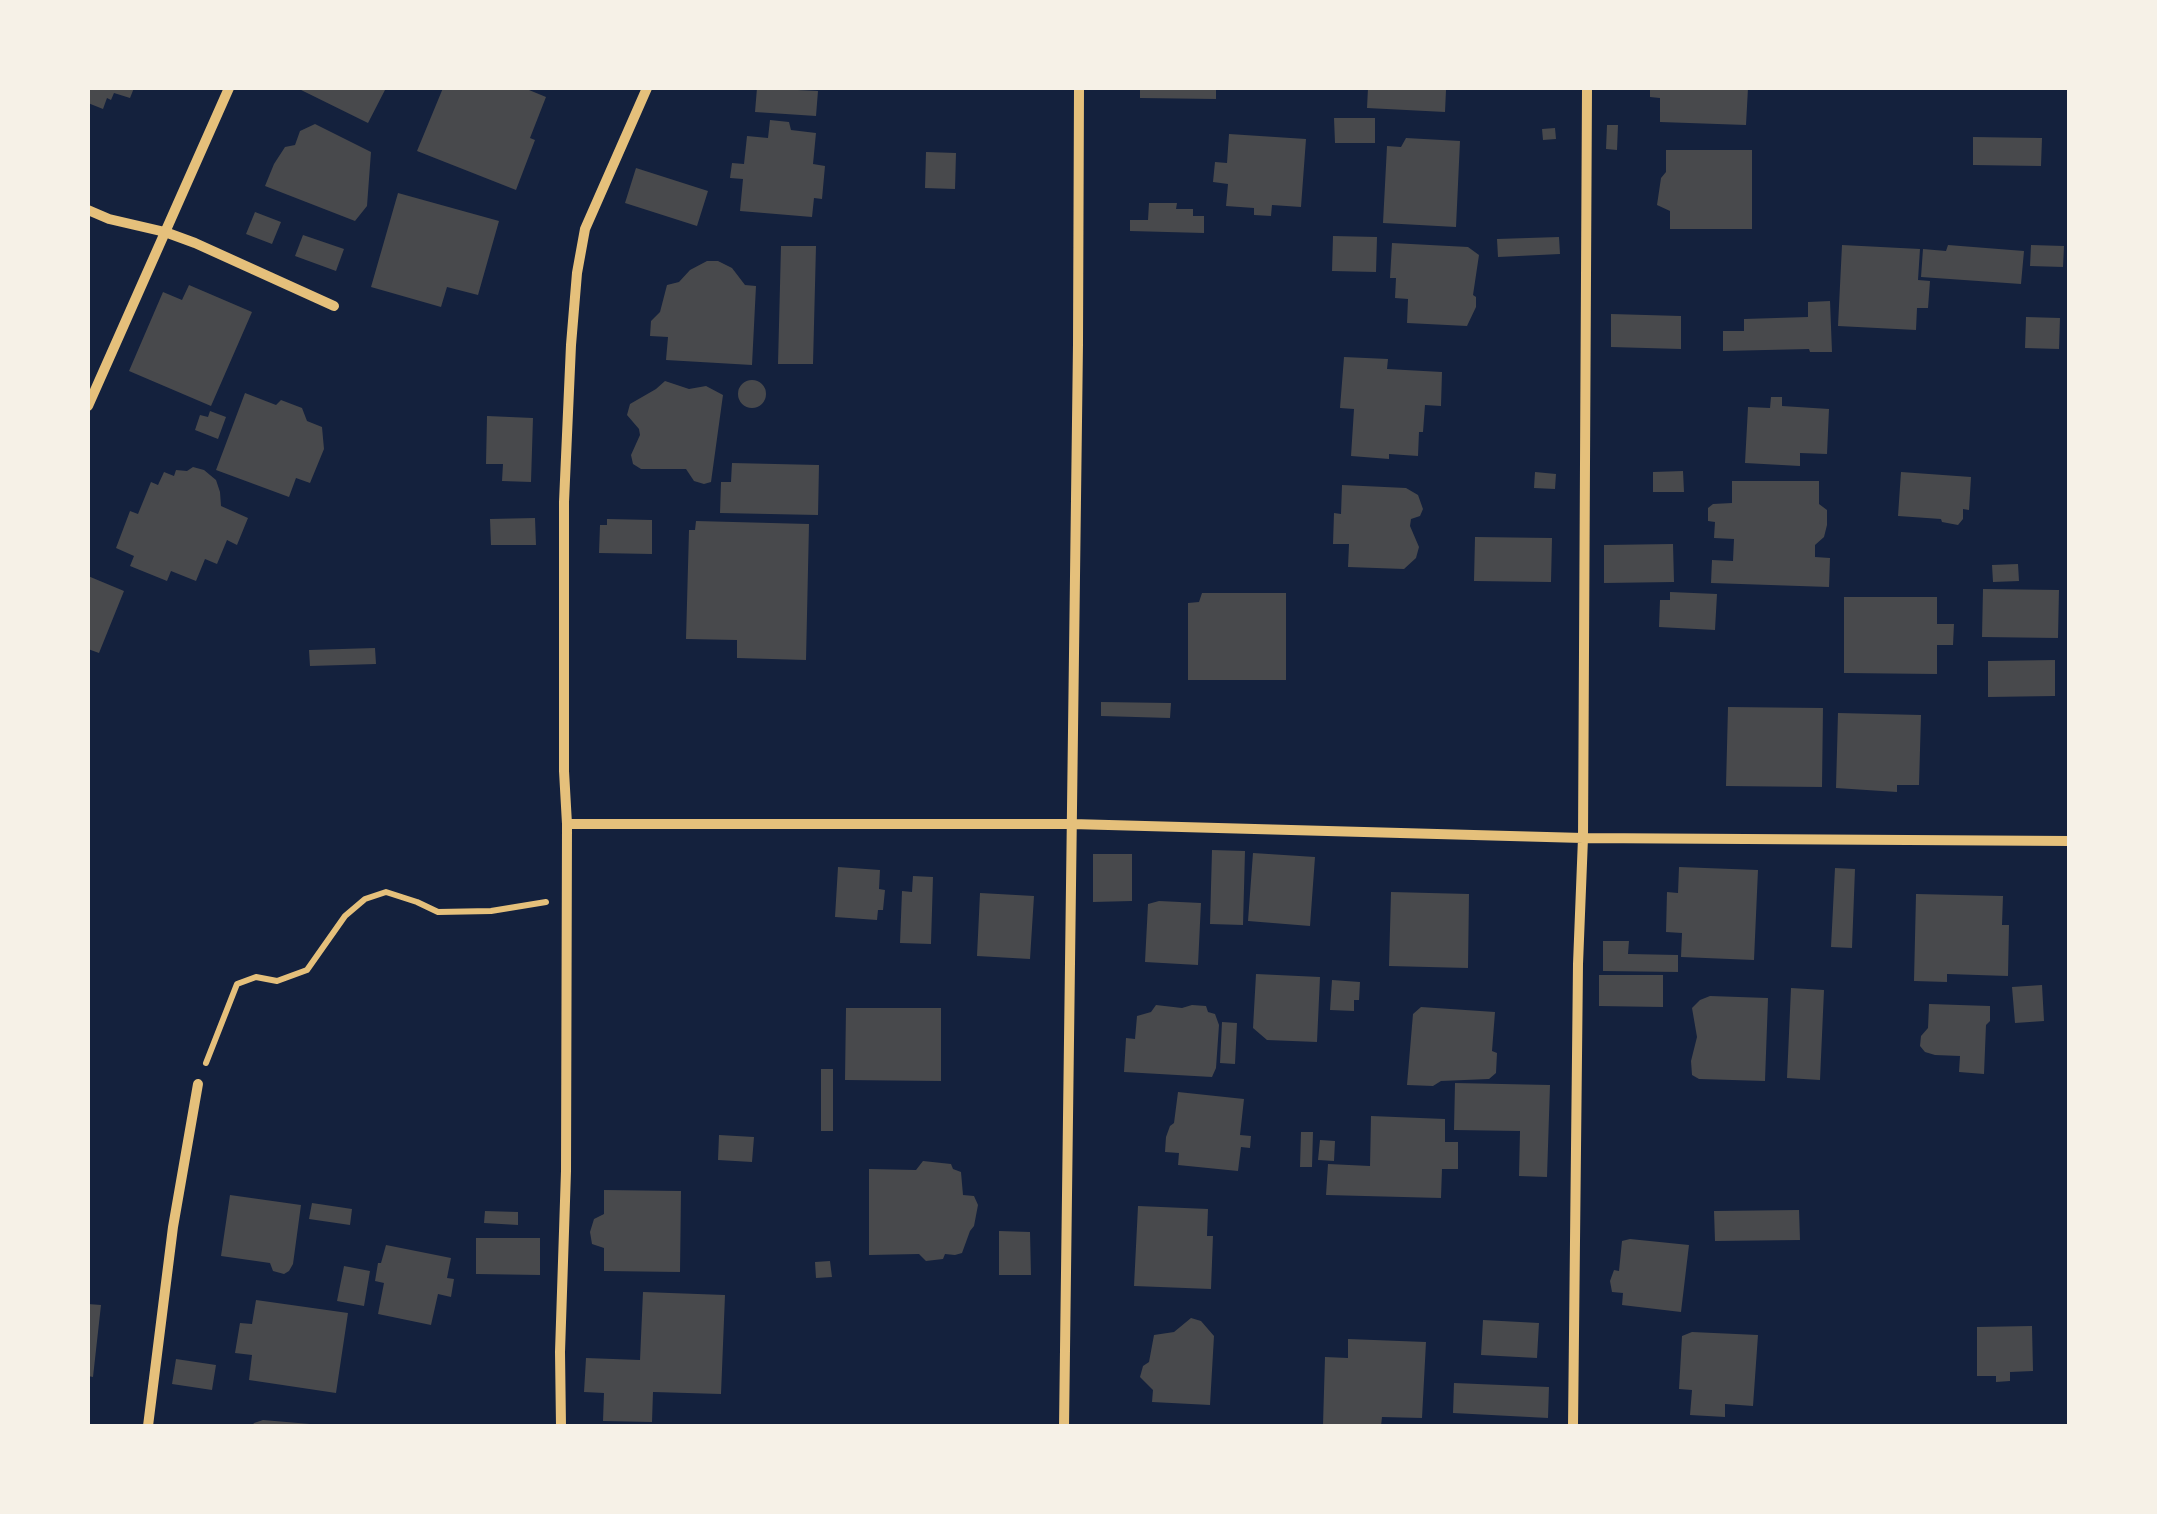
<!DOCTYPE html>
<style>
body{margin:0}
#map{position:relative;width:2157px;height:1514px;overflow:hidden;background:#14213d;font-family:Helvetica,sans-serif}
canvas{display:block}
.frame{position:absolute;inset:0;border:90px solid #f6f1e7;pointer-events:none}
</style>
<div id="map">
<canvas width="2157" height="1514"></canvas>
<div class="frame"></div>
</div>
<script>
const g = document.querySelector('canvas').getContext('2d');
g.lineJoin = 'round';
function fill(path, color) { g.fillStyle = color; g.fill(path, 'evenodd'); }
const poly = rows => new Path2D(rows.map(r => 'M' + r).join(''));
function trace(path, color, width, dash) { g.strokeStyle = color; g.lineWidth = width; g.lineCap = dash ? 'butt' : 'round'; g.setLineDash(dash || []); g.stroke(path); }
fill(poly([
 [88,88,134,88,130,98,114,93,111,100,107,98,103,109,88,103],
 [297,88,386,88,368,123],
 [443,88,530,88,529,90,546,97,530,138,535,140,516,190,417,151],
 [757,88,818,91,816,116,755,112],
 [1140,88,1216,88,1216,99,1140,98],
 [1368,88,1450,88,1446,90,1445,112,1367,108],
 [1650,88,1748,88,1746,125,1660,122,1660,98,1650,97],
 [1334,118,1375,118,1375,143,1335,143],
 [770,120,789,122,791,130,816,133,813,164,825,166,822,199,814,198,812,217,740,211,743,179,730,178,732,163,744,164,747,136,768,138],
 [315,124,371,152,367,206,355,221,265,186,274,164,285,147,295,145,300,131],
 [1607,125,1618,125,1617,150,1606,149],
 [1555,128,1556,139,1543,140,1542,129],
 [1229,134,1306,139,1301,207,1272,205,1271,216,1254,215,1254,208,1226,206,1228,184,1213,182,1215,162,1227,163],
 [1973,137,2042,138,2041,166,1973,165],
 [1406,138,1460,141,1456,227,1383,223,1387,146,1401,147],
 [1666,150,1752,150,1752,229,1670,229,1670,211,1657,205,1661,178,1666,172],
 [926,152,956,153,955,189,925,188],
 [636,168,708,191,697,226,625,203],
 [398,193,499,221,478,295,447,287,441,307,371,287],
 [1149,203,1177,203,1176,209,1193,209,1193,216,1204,216,1204,233,1130,231,1130,220,1148,220],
 [255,212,281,222,272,244,246,234],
 [303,235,344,249,336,271,295,256],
 [1333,236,1377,237,1376,272,1332,271],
 [1559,237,1560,254,1498,257,1497,239],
 [1392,243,1468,247,1479,255,1473,295,1476,297,1476,307,1467,326,1407,323,1408,299,1395,298,1396,278,1390,278],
 [1842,245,1920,249,1918,280,1930,281,1928,308,1917,308,1916,330,1838,326],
 [1948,245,2024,251,2021,284,1921,277,1923,249,1946,251],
 [2031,245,2064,246,2063,267,2030,266],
 [781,246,816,246,813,364,778,364],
 [707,261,718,261,732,268,745,285,756,286,752,365,666,360,668,337,650,336,651,321,660,312,667,285,679,282,690,270],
 [189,285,252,312,211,406,129,371,163,292,182,300],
 [1830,301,1832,352,1810,352,1809,349,1723,351,1723,331,1744,331,1744,319,1808,317,1808,302],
 [1611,314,1681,316,1681,349,1611,347],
 [2026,317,2060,318,2059,349,2025,348],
 [1344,357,1388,359,1387,369,1442,372,1441,406,1425,405,1423,432,1419,432,1418,456,1389,454,1389,459,1351,456,1354,409,1340,408],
 '738 394a14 14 0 1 1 28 0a14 14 0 1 1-28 0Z',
 [665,381,689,389,706,386,723,395,711,482,704,484,694,481,686,469,641,469,633,464,631,455,640,435,639,429,627,415,630,404,656,389],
 [245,393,276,405,281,400,302,408,307,421,322,427,324,449,310,483,296,478,289,497,216,470],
 [1771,397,1782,397,1782,406,1829,409,1827,454,1800,453,1800,466,1745,463,1748,407,1770,408],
 [210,411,226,417,218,439,195,430,200,415,208,417],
 [487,416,533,418,531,482,502,481,503,464,486,464],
 [732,463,819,465,818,515,720,513,721,482,731,482],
 [193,467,204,470,216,480,220,492,221,506,248,518,237,545,227,540,217,564,205,559,196,581,171,571,167,581,130,566,134,556,116,548,130,511,138,514,151,482,158,485,164,472,174,476,176,470,187,471],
 [1683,471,1684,492,1653,492,1653,472],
 [1535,472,1556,474,1555,489,1534,488],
 [1901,472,1971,477,1969,510,1963,509,1963,519,1958,525,1942,522,1941,519,1898,516],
 [1732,481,1819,481,1819,504,1827,510,1827,525,1824,537,1815,545,1815,557,1830,558,1829,587,1711,583,1712,560,1733,561,1734,539,1714,538,1715,522,1708,521,1708,508,1713,504,1732,503],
 [1342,485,1406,488,1418,495,1423,509,1420,516,1411,519,1410,526,1419,547,1416,558,1404,569,1348,567,1349,544,1333,544,1334,513,1341,514],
 [535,518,536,545,491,545,490,519],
 [607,519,652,520,652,554,599,553,600,525,607,525],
 [696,521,809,524,806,660,737,658,737,640,686,639,689,530,695,530],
 [1475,537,1552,538,1551,582,1474,581],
 [1673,544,1674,582,1604,583,1604,545],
 [2018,564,2019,581,1993,582,1992,565],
 [88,576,124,591,99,653,88,649],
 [1983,589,2059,590,2058,638,1982,637],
 [1670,592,1717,594,1715,630,1659,627,1660,600,1670,600],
 [1202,593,1286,593,1286,680,1188,680,1188,603,1199,602],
 [1844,597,1937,597,1937,624,1954,624,1953,645,1937,645,1937,674,1844,673],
 [375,648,376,664,310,666,309,650],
 [2055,660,2055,696,1988,697,1988,661],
 [1101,702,1171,703,1170,718,1101,716],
 [1728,707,1823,708,1822,787,1726,786],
 [1838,713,1921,715,1919,785,1897,785,1897,792,1836,788],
 [1212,850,1245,851,1243,925,1210,924],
 [1253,853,1315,857,1310,926,1248,921],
 [1093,854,1132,854,1132,901,1093,902],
 [838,867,880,870,879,889,885,890,883,910,878,910,877,920,835,917],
 [1679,867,1758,870,1754,960,1681,957,1682,933,1666,932,1667,892,1678,893],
 [1835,868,1855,869,1852,948,1831,947],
 [913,876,933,877,931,944,900,943,902,891,912,892],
 [1391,892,1469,894,1468,968,1389,966],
 [980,893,1034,896,1030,959,977,956],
 [1916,894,2003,896,2002,925,2009,925,2008,976,1947,974,1947,982,1914,981],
 [1159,901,1201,903,1198,965,1145,962,1148,904],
 [1603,941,1629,941,1628,954,1678,955,1678,972,1603,971],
 [1256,974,1320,977,1317,1042,1267,1040,1253,1028],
 [1599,975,1663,975,1663,1007,1599,1006],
 [1332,980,1360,982,1359,1000,1354,1000,1354,1011,1330,1010],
 [2042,985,2044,1021,2015,1023,2012,987],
 [1791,988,1824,990,1820,1080,1787,1078],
 [1710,996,1768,998,1765,1081,1699,1079,1692,1075,1691,1061,1697,1037,1692,1008,1700,1000],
 [1929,1004,1990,1006,1990,1021,1986,1025,1984,1074,1959,1072,1960,1056,1935,1055,1925,1052,1920,1046,1921,1036,1928,1028],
 [1156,1005,1182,1008,1192,1005,1206,1006,1208,1012,1215,1014,1219,1025,1216,1068,1212,1077,1124,1072,1126,1038,1135,1039,1137,1016,1151,1012],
 [1421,1007,1495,1012,1492,1051,1497,1053,1496,1073,1489,1079,1441,1081,1433,1086,1407,1085,1413,1014],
 [846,1008,941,1008,941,1081,845,1080],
 [1222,1022,1237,1023,1235,1064,1220,1063],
 [821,1069,833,1069,833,1131,821,1131],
 [1455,1083,1550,1085,1547,1177,1519,1176,1520,1131,1454,1130],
 [1178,1092,1244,1099,1240,1135,1251,1136,1250,1148,1241,1147,1238,1171,1178,1165,1179,1153,1165,1152,1166,1137,1170,1126,1174,1123],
 [1371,1116,1445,1119,1445,1142,1458,1142,1458,1169,1442,1169,1441,1198,1326,1195,1328,1164,1370,1166],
 [1301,1132,1313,1132,1312,1167,1300,1167],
 [719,1135,754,1137,752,1162,718,1160],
 [1320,1140,1335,1141,1334,1161,1318,1160],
 [923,1161,951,1164,953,1169,961,1172,963,1195,974,1196,978,1205,974,1226,970,1231,962,1253,955,1255,945,1254,943,1259,926,1261,919,1254,869,1255,869,1169,916,1170],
 [604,1190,681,1191,680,1272,604,1271,604,1248,592,1244,590,1232,594,1219,604,1214],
 [230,1195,301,1205,293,1264,289,1271,284,1274,273,1271,270,1263,221,1256],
 [312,1203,352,1209,350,1225,309,1219],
 [1138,1206,1208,1209,1207,1236,1213,1236,1211,1289,1134,1286],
 [1799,1210,1800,1240,1715,1241,1714,1211],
 [485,1211,518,1212,518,1225,484,1223],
 [999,1231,1030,1232,1031,1275,999,1275],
 [476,1238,540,1238,540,1275,476,1274],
 [1630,1239,1689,1245,1681,1312,1622,1305,1623,1293,1612,1292,1610,1281,1614,1270,1619,1271,1622,1241],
 [386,1245,451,1258,447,1278,454,1279,451,1297,438,1294,431,1325,378,1314,384,1283,375,1281,378,1263,381,1263],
 [830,1261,832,1277,816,1278,815,1262],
 [344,1266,370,1271,364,1306,337,1301],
 [643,1292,725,1295,721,1394,653,1392,652,1422,603,1421,604,1393,584,1392,586,1358,640,1360],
 [256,1300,348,1313,336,1393,249,1380,252,1355,235,1353,240,1323,252,1324],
 [88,1304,101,1305,93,1377,88,1376],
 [1191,1318,1201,1321,1214,1336,1210,1405,1152,1402,1153,1390,1140,1377,1143,1366,1149,1362,1154,1335,1174,1332],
 [1483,1320,1539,1323,1537,1358,1481,1355],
 [2032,1326,2033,1371,2010,1372,2010,1381,1996,1382,1996,1376,1977,1376,1977,1327],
 [1692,1332,1758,1335,1753,1406,1725,1404,1725,1417,1690,1415,1692,1390,1679,1389,1682,1336],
 [1348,1339,1426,1342,1422,1418,1382,1417,1381,1426,1323,1425,1325,1357,1348,1358],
 [176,1359,216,1365,212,1390,172,1384],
 [1454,1383,1549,1387,1548,1418,1453,1413],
 [263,1420,310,1424,310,1426,252,1426,254,1423]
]), '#48494c');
trace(poly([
 [206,1063,237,984,256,977,277,981,307,970,345,916,365,899,386,892,417,902,438,912,491,911,546,902]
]), '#e5c07b', 6);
trace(poly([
 [88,210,109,219,165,232,195,243,334,306],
 [88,406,229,88],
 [567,824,1072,824,1583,838,2070,841],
 [148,1426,173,1227,198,1084],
 [561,1426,560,1352,566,1171,567,824,564,771,564,502,571,345,577,273,585,229,647,88],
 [1064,1426,1078,344,1079,88],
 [1573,1426,1578,964,1583,838,1587,88]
]), '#e5c07b', 10);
</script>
